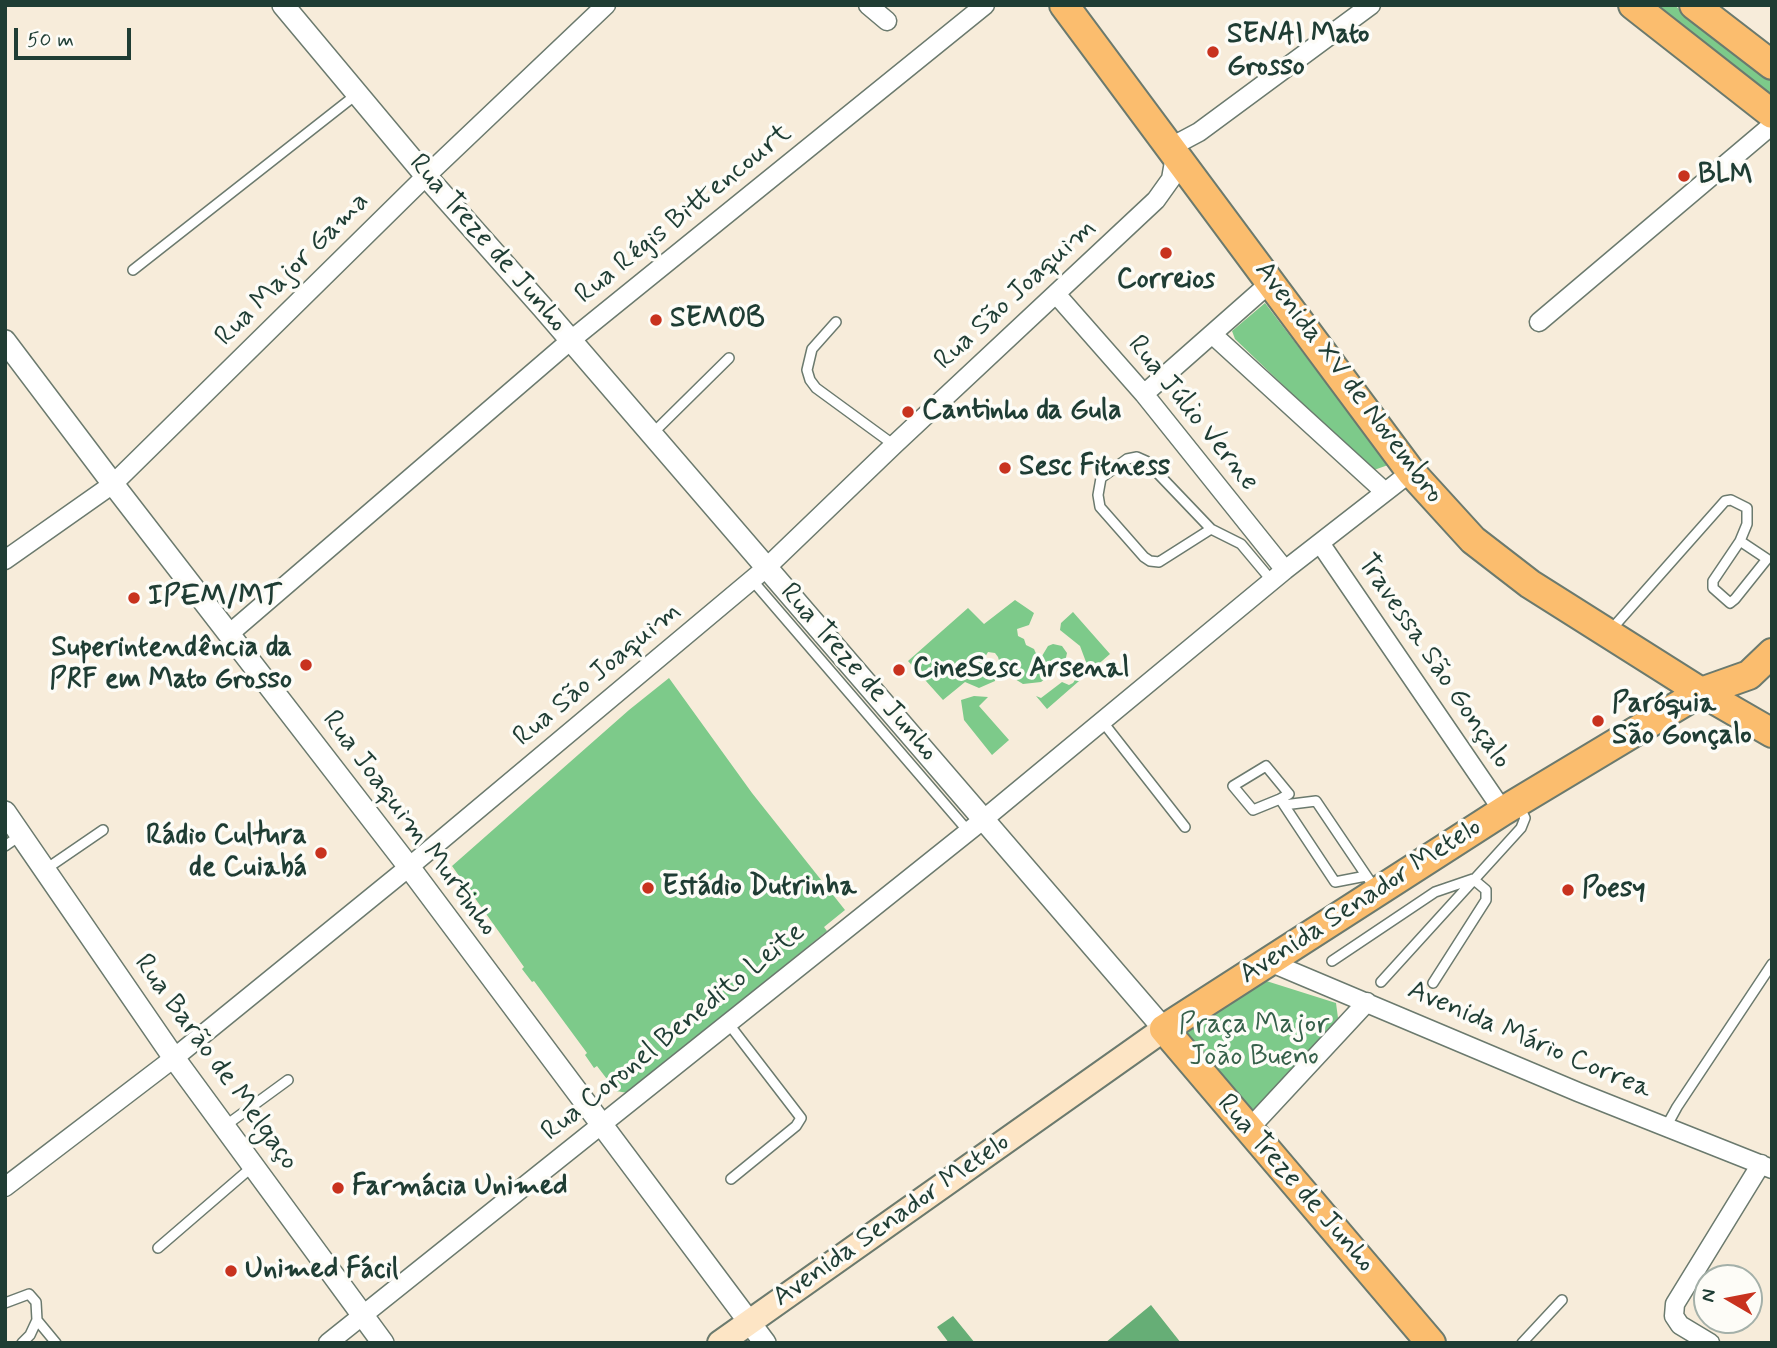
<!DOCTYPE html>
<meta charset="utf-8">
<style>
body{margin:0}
#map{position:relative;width:1777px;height:1348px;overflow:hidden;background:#f7ecda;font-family:Mynerve,sans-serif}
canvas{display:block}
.frame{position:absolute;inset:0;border:7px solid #1f3d34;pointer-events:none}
.north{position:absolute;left:1693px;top:1264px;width:70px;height:70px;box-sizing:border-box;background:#fdfcf7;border:2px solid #a4b0a9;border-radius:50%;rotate:280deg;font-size:19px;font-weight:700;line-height:28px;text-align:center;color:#1f3d34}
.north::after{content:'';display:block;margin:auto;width:24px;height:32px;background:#c8321e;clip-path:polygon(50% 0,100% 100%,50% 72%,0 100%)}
.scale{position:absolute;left:14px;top:28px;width:117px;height:32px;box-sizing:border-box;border:4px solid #1f3d34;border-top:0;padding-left:9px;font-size:21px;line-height:24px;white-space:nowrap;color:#1f3d34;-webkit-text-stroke:5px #fdfcf7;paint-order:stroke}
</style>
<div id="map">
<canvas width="1777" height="1348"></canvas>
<div class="frame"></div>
<div class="north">N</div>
<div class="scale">50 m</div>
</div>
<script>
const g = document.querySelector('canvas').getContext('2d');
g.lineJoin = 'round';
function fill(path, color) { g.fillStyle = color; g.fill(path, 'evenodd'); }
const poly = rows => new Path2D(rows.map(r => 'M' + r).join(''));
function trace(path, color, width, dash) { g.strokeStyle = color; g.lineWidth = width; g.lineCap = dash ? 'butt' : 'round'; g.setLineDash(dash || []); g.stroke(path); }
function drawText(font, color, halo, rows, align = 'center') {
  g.font = font + ' Mynerve,sans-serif'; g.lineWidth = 7; g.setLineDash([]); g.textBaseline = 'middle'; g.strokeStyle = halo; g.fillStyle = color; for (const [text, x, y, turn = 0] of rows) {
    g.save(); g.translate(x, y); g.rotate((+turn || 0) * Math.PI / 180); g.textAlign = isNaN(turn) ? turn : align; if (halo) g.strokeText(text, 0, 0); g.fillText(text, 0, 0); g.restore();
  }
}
fill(poly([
 [1656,5,1674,5,1772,81,1772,95],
 [1265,303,1361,429,1391,464,1374,470,1363,462,1235,339,1232,331],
 [1015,600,1034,613,1029,625,1017,629,1018,636,1024,639,1026,645,1034,649,1038,658,1042,656,1048,646,1053,644,1062,646,1067,653,1065,662,1041,682,1023,684,1002,671,998,657,995,653,988,652,985,657,995,667,995,681,979,688,965,682,943,700,908,661,968,608,984,624],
 [1073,612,1110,654,1047,709,1036,696,1041,698,1062,682,1069,685,1073,683,1075,680,1069,675,1069,666,1077,662,1086,662,1080,646,1060,630,1061,623],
 [669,678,752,793,845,910,824,927,827,931,628,1093,616,1091,597,1066,594,1068,585,1055,587,1053,534,981,532,982,522,969,524,967,452,866,629,710],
 [974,696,988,697,979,706,1009,740,992,755,964,720,961,700],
 [1260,979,1336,1003,1338,1018,1258,1109,1249,1112,1186,1037,1188,1026]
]), '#7dca8a');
fill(poly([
 [1151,1305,1181,1343,1105,1343],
 [953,1316,975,1343,949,1343,937,1327]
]), '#66ae76');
const service = poly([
 [133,270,357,94],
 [836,322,812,349,807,370,810,380,816,388,894,445],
 [653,433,729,358],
 [1211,529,1146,461,1137,457,1127,459,1101,478,1098,495,1100,507,1144,557,1150,561,1159,562,1211,529,1241,544,1272,581],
 [752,580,968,831],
 [1609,632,1725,501,1731,500,1747,508,1747,524,1740,541,1713,581,1713,588,1730,603,1735,599,1767,559,1740,541],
 [1102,721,1185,827],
 [1280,799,1289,794,1266,766,1233,786,1253,810,1280,799,1284,805,1316,801,1376,890],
 [1284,805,1335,882,1366,876],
 [5,846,21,835],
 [46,869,103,830],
 [1332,961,1435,892,1473,879,1486,890,1486,900,1433,983],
 [1381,982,1521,828,1525,818,1519,806],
 [728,1023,801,1118,796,1126,731,1179],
 [225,1126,288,1080],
 [1666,1127,1677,1107,1772,964],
 [158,1248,252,1167],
 [5,1303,29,1294,36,1302,37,1320,30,1335,22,1343],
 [37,1320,56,1343],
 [1522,1343,1562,1300]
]);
const minor = poly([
 [868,5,887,21],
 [1169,148,1199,132,1371,5],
 [1056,294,1144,394,1285,570],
 [1539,322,1772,125],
 [1212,334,1385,492],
 [1144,394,1271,282],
 [1320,543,1503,811],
 [5,560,113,484,426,176,606,5],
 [229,634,571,340,985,5],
 [1267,961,1578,1092,1772,1169],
 [1248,1130,1367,1002],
 [5,1187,174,1058,409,867,766,568,894,445,1156,200,1171,179,1175,156],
 [328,1343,984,819,1285,570,1411,472],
 [1710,1343,1680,1325,1674,1316,1675,1304,1761,1164]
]);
const tertiary = poly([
 [283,5,426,176,543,308,1164,1029],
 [5,341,113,484,409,867,765,1343],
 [5,812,174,1058,383,1343]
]);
const secondary = poly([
 [720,1343,1164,1029]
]);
const primary = poly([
 [1064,5,1411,472,1473,540,1530,584,1701,692,1772,733],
 [1633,5,1772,114],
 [1694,5,1772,65],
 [1431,1343,1164,1029,1503,811,1701,692,1749,675,1772,653]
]);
trace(service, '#6b7a6e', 12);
trace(minor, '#6b7a6e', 21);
trace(tertiary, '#6b7a6e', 24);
trace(secondary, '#6b7a6e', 28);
trace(primary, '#6b7a6e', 32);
trace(service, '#fff', 9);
trace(minor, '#fff', 18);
trace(tertiary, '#fff', 21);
trace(secondary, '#fde5c5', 24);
trace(primary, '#fbbd6e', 28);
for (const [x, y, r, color] of [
 [1213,52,7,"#c8321e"],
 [1684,176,7,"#c8321e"],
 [1166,253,7,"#c8321e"],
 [656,320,7,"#c8321e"],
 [908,412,7,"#c8321e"],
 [1005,468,7,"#c8321e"],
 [134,598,7,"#c8321e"],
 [306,665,7,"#c8321e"],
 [899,670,7,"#c8321e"],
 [1598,721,7,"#c8321e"],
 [321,853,7,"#c8321e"],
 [648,888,7,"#c8321e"],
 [1568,890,7,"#c8321e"],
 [338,1188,7,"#c8321e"],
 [231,1271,7,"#c8321e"]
]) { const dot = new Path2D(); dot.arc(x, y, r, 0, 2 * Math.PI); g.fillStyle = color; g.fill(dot); trace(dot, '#fdfcf7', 2.5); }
drawText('bold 28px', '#1f3d34', '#fdfcf7', [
 ["SENAI Mato",1227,36],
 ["Grosso",1227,68],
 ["BLM",1698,176],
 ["Correios",1166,281,"center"],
 ["SEMOB",670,320],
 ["Cantinho da Gula",922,412],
 ["Sesc Fitness",1019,468],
 ["IPEM/MT",148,598],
 ["Superintendência da",292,649,"right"],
 ["PRF em Mato Grosso",292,681,"right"],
 ["CineSesc Arsenal",913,670],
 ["Paróquia",1612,705],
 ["São Gonçalo",1612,737],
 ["Rádio Cultura",307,837,"right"],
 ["de Cuiabá",307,869,"right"],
 ["Estádio Dutrinha",662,888],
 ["Poesy",1582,890],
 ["Farmácia Unimed",352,1188],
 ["Unimed Fácil",245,1271]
], 'left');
drawText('28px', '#1f3d34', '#fdfcf7', [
 ["Rua Régis Bittencourt",684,215,-39],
 ["Rua Treze de Junho",487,244,49],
 ["Rua Major Gama",293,270,-45],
 ["Rua São Joaquim",1016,295,-43],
 ["Avenida XV de Novembro",1348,383,53],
 ["Rua Júlio Verne",1192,414,51],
 ["Travessa São Gonçalo",1433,662,56],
 ["Rua Treze de Junho",858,673,49],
 ["Rua São Joaquim",598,675,-40],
 ["Rua Joaquim Murtinho",409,824,53],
 ["Avenida Senador Metelo",1361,902,-33],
 ["Rua Coronel Benedito Leite",674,1033,-39],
 ["Avenida Mário Correa",1529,1041,23],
 ["Rua Barão de Melgaço",215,1063,54],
 ["Rua Treze de Junho",1295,1184,49],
 ["Avenida Senador Metelo",892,1221,-35]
]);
drawText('28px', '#36604a', '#fdfcf7', [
 ["Praça Major",1254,1026],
 ["João Bueno",1254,1058]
]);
</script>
